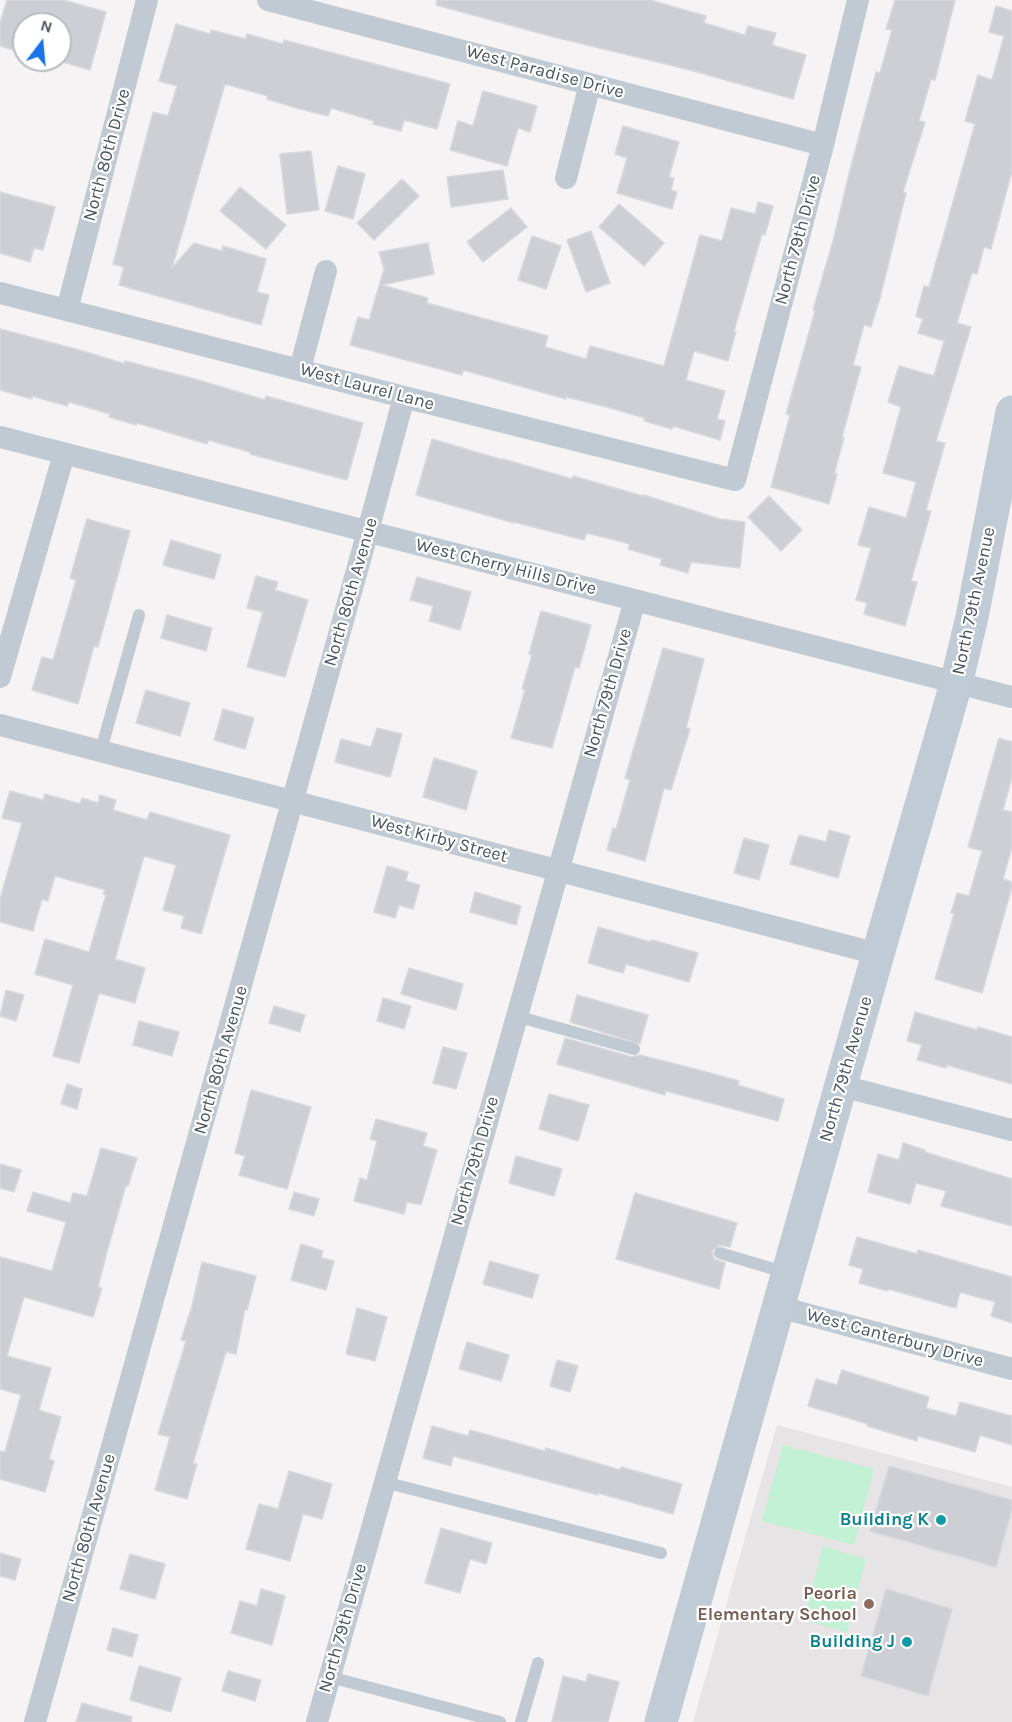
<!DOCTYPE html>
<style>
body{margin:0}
#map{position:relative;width:1012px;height:1722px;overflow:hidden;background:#f5f3f3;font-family:Karla,sans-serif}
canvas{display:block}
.north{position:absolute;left:12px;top:12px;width:60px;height:60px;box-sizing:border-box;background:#fff;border:2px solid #b7bbc0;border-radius:50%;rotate:16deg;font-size:16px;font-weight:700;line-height:24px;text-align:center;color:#4a5661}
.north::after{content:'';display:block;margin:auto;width:21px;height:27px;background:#1a73e8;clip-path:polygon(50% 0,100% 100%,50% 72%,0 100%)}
</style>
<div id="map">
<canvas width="1012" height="1722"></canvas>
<div class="north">N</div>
</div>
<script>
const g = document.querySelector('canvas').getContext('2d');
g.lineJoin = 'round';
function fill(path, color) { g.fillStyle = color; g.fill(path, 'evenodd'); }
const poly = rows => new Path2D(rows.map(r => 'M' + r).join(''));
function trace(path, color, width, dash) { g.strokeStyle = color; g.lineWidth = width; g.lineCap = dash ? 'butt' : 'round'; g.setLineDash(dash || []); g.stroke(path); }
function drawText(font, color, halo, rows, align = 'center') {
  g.font = font + ' Karla,sans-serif'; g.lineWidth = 4.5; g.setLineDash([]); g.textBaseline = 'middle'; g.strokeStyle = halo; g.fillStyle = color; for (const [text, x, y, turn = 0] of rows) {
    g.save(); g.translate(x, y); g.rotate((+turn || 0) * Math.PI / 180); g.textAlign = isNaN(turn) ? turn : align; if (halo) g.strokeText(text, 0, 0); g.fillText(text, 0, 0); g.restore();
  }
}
fill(poly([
 [777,1425,1012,1487,1012,1722,693,1722]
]), '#e6e4e5');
fill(poly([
 [783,1445,874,1469,854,1545,762,1521],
 [823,1546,866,1559,847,1632,804,1620]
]), '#c3f1d5');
const building = poly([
 [7,0,63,0,106,12,90,70,60,61,60,24,24,24,24,42,21,52,0,46,0,23,7,0],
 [437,0,650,0,706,16,704,23,745,35,748,26,776,33,772,45,806,55,793,99,690,70,550,36,436,5,437,0],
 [895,0,955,0,935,80,931,79,919,121,925,122,903,192,906,193,880,298,871,327,864,325,853,365,861,367,842,437,844,438,834,474,837,474,829,504,771,487,790,415,786,414,815,311,813,310,833,241,850,170,876,72,880,73,892,30,886,29,895,0],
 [996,6,1012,11,1012,171,991,249,984,247,977,274,972,273,957,323,971,327,936,441,945,443,926,510,931,511,911,581,917,582,905,626,864,614,867,603,856,600,871,548,858,545,869,507,906,518,916,482,883,473,901,407,888,402,899,366,934,376,944,341,918,333,923,319,916,316,924,286,929,287,975,124,965,121,978,75,992,80,1004,36,989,32,996,6],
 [176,24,210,34,211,30,246,39,247,34,283,44,284,40,450,84,437,129,404,120,401,131,373,124,374,121,331,108,328,116,296,108,267,99,268,96,225,84,172,268,194,243,222,251,223,246,266,259,257,292,269,295,261,325,119,285,124,267,113,264,153,112,168,116,177,86,159,81,176,24],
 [483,91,537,106,530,132,518,128,507,166,450,150,458,121,473,126,483,91],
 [623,126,679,142,669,177,674,178,671,190,677,192,672,209,617,193,627,158,615,154,623,126],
 [311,151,319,210,287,214,280,154,311,151],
 [338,166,365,174,353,219,325,211,338,166],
 [503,170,508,199,451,207,447,177,503,170],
 [402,179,419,196,374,240,357,223,402,179],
 [240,187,286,225,266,249,220,211,240,187],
 [0,192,55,207,43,250,34,248,30,262,0,253,0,192],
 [758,202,773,206,765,235,762,234,734,331,736,331,728,361,694,351,686,380,725,391,717,419,725,421,720,440,673,426,672,429,644,421,645,418,603,406,566,397,566,399,463,370,462,375,350,345,358,317,369,320,384,269,379,252,428,243,434,274,382,285,428,298,427,303,548,336,545,347,586,359,590,346,664,366,700,235,722,241,731,208,755,214,758,202],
 [619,204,664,243,644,266,599,227,619,204],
 [511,208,527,227,483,262,467,242,511,208],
 [591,231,610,283,586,292,567,240,591,231],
 [532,236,561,246,546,289,518,280,532,236],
 [0,329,83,351,125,364,125,361,195,379,265,400,266,396,363,423,347,480,250,454,250,452,208,440,207,444,137,423,136,425,109,417,110,414,69,402,67,406,32,396,32,399,0,390,0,329],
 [432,439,503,460,503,459,572,479,573,476,643,496,644,495,720,519,745,522,740,568,691,562,688,573,660,565,662,559,628,549,630,544,587,533,584,540,514,522,514,523,416,495,432,439],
 [769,496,802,530,781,551,748,517,769,496],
 [87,519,130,531,98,647,94,646,78,704,32,690,42,657,53,660,76,580,70,578,87,519],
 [171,540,221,555,214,579,163,565,171,540],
 [256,576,278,582,275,590,308,600,285,677,247,667,263,612,247,608,256,576],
 [417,577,471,592,460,630,429,621,433,606,410,600,417,577],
 [541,611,591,625,579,668,575,667,552,748,511,738,525,690,522,689,532,655,529,654,541,611],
 [167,615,212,628,206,651,161,638,167,615],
 [663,648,704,659,686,728,690,729,671,790,664,788,645,861,607,850,613,828,616,829,630,780,625,778,663,648],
 [146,690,190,703,180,736,136,723,146,690],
 [223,709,254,718,245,749,214,740,223,709],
 [377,728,402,734,390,777,335,762,341,739,371,747,377,728],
 [999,738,1012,742,1012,777,1003,810,1012,812,1012,847,1003,879,1012,882,1012,887,982,993,935,979,954,914,951,913,957,893,969,896,982,851,968,847,999,738],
 [434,758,477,771,466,810,423,797,434,758],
 [10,791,43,800,45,794,80,804,82,798,98,803,100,795,116,800,113,810,147,820,150,812,230,835,201,934,181,928,184,916,163,910,176,865,144,856,115,959,145,968,135,1003,99,993,79,1063,53,1056,73,985,35,974,45,939,89,952,106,895,103,894,105,890,55,876,48,901,42,899,33,931,0,922,0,899,22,823,2,818,10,791],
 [829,830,850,836,838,878,790,864,799,835,826,842,829,830],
 [744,838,769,845,759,880,734,873,744,838],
 [387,866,408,872,406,881,420,885,413,909,399,905,395,918,374,912,387,866],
 [475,892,521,906,516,925,470,912,475,892],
 [598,927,651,942,652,940,698,953,689,982,626,964,623,973,588,963,598,927],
 [409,968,463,984,456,1010,401,994,409,968],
 [6,990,24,995,16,1021,0,1016,6,990],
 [577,995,648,1015,640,1044,570,1022,577,995],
 [383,998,411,1006,404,1029,377,1021,383,998],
 [274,1006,305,1015,300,1032,269,1023,274,1006],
 [915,1012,977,1030,978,1027,1012,1037,1012,1084,947,1065,946,1068,917,1060,922,1045,907,1041,915,1012],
 [139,1021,179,1032,172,1056,133,1045,139,1021],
 [565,1038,632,1057,640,1055,695,1069,739,1081,738,1085,784,1099,778,1121,666,1091,665,1095,557,1064,565,1038],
 [443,1047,467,1053,456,1089,433,1083,443,1047],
 [67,1084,82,1089,77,1109,61,1104,67,1084],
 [251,1090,311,1107,287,1189,239,1175,245,1156,235,1153,251,1090],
 [549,1094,589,1105,578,1141,539,1129,549,1094],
 [376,1119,427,1133,423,1146,437,1150,421,1205,407,1202,404,1214,354,1201,360,1178,367,1180,377,1141,370,1139,376,1119],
 [903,1143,925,1150,925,1152,1012,1179,1012,1226,941,1206,946,1191,916,1183,910,1204,868,1192,878,1154,899,1160,903,1143],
 [101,1148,137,1158,128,1186,126,1185,108,1248,98,1287,102,1288,93,1317,24,1297,7,1356,51,1368,39,1410,61,1417,49,1459,54,1461,45,1492,0,1479,0,1451,5,1452,21,1395,0,1389,0,1257,52,1271,66,1222,27,1211,33,1192,70,1203,73,1193,87,1196,101,1148],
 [516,1156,562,1169,554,1196,509,1183,516,1156],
 [0,1164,21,1170,14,1192,0,1188,0,1164],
 [294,1192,319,1199,314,1216,289,1209,294,1192],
 [635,1193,737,1223,730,1247,719,1245,712,1251,714,1259,725,1263,719,1289,616,1259,635,1193],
 [857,1237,917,1254,918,1250,1012,1277,1012,1323,991,1316,995,1302,960,1292,956,1308,888,1289,888,1291,859,1283,863,1269,849,1265,857,1237],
 [301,1244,323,1251,321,1258,334,1261,326,1290,291,1280,301,1244],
 [490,1261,539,1275,532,1298,483,1284,490,1261],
 [202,1262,256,1276,247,1310,245,1309,236,1354,226,1352,193,1463,197,1464,187,1499,155,1490,170,1437,158,1434,186,1341,181,1340,192,1306,202,1262],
 [357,1308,387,1317,375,1361,346,1354,357,1308],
 [467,1342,509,1355,501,1381,459,1369,467,1342],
 [557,1360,578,1366,570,1392,550,1386,557,1360],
 [842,1370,929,1397,926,1408,956,1416,960,1402,1012,1416,1012,1445,980,1435,975,1452,918,1436,917,1441,867,1426,868,1424,808,1406,816,1379,837,1385,842,1370],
 [432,1426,468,1436,470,1430,545,1451,546,1448,620,1470,621,1467,682,1484,673,1514,598,1493,598,1495,453,1456,451,1466,423,1458,432,1426],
 [889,1466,1012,1500,1012,1509,996,1567,870,1531,889,1466],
 [289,1471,332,1484,322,1519,303,1514,290,1561,246,1549,259,1504,278,1509,289,1471],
 [441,1528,492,1543,486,1564,470,1559,460,1593,425,1583,441,1528],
 [0,1553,21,1559,15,1580,0,1576,0,1553],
 [130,1554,165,1564,155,1599,120,1589,130,1554],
 [261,1589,285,1596,272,1645,231,1633,240,1601,257,1606,261,1589],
 [886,1589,952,1609,928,1696,861,1676,886,1589],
 [113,1628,138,1635,132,1657,107,1650,113,1628],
 [139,1666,181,1678,171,1712,130,1700,139,1666],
 [228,1671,261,1680,255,1701,222,1691,228,1671],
 [588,1674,619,1682,608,1722,552,1722,563,1676,586,1682,588,1674],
 [82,1703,132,1717,131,1722,76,1722,82,1703]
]);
fill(building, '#cdcfd5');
trace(building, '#d7d9de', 1.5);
trace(poly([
 [101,750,139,615],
 [516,1016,634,1049],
 [720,1253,787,1273],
 [384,1482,661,1553],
 [330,1677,500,1722],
 [521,1722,538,1663]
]), '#c1cad2', 12);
trace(poly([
 [268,0,823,145],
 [566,178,590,84],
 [0,293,404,397,735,480,823,145,858,0],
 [67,310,147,0],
 [300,369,326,271],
 [0,437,1012,697],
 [0,677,64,454],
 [0,725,878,954],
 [842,1086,1012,1130],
 [779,1307,1012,1369],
 [35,1722,368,531,404,397],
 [317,1722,635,600]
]), '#c1cad2', 22);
trace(poly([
 [661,1722,878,954,956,684,972,617,1012,412]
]), '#c1cbd6', 33);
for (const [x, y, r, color] of [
 [941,1520,6,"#0f9aa8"],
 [869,1604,6,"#8d6e63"],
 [907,1642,6,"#0f9aa8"]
]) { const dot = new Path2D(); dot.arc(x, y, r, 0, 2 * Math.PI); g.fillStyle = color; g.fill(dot); trace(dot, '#fff', 2); }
drawText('18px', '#4a5661', '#fff', [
 ["West Paradise Drive",545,72,15],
 ["North 80th Drive",107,155,-75],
 ["North 79th Drive",798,240,-75],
 ["West Laurel Lane",367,387,15],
 ["West Cherry Hills Drive",506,567,14],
 ["North 80th Avenue",351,592,-74],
 ["North 79th Avenue",974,601,-78],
 ["North 79th Drive",608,693,-74],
 ["West Kirby Street",439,839,15],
 ["North 80th Avenue",221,1060,-74],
 ["North 79th Avenue",846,1069,-74],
 ["North 79th Drive",475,1161,-74],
 ["West Canterbury Drive",895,1338,15],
 ["North 80th Avenue",89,1528,-74],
 ["North 79th Drive",343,1628,-74]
]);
drawText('bold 18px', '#0d838f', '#fff', [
 ["Building K",929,1520],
 ["Building J",895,1642]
], 'right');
drawText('bold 18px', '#785e54', '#fff', [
 ["Peoria",857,1594],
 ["Elementary School",857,1615]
], 'right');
</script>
